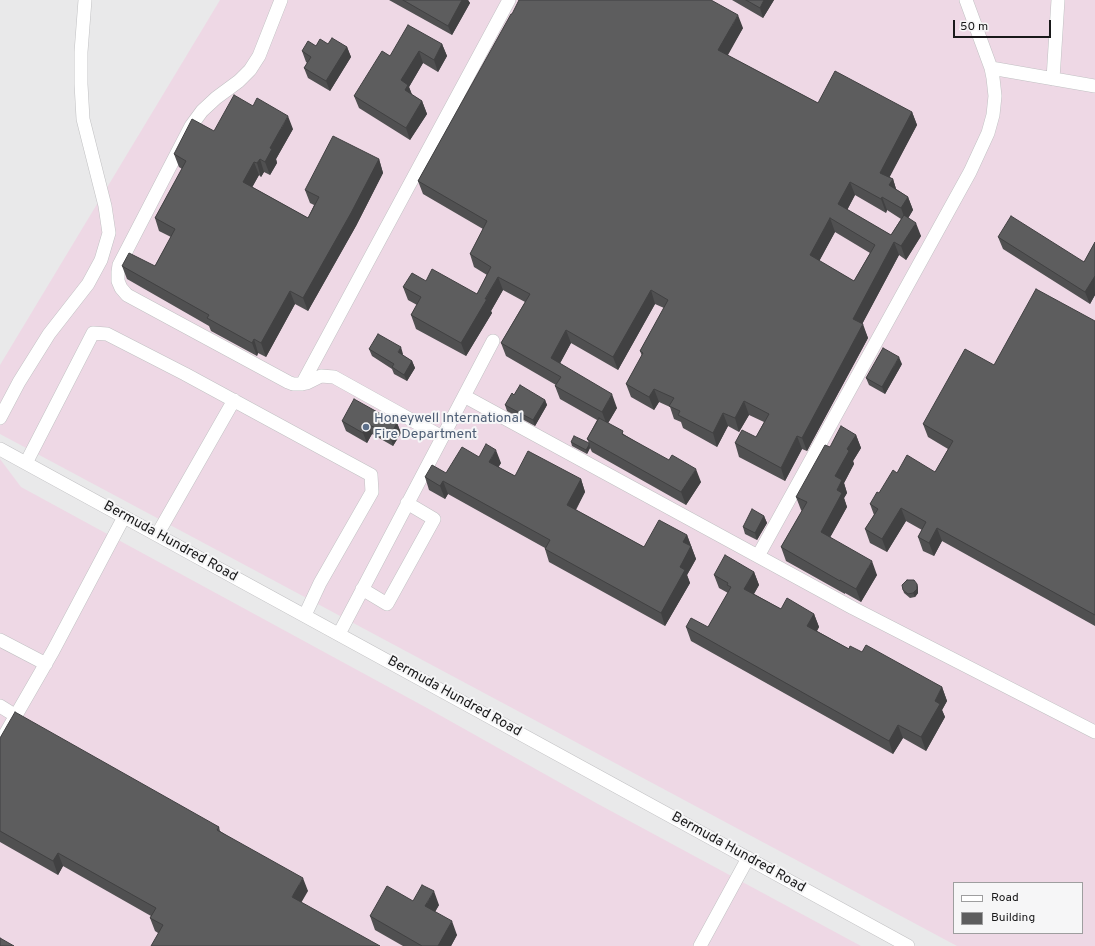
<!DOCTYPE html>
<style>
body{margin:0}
#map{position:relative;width:1095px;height:946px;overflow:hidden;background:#e9e9ea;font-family:Overpass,sans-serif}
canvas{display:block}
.legend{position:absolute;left:953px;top:882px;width:130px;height:52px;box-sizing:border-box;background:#f6f6f7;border:1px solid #9e9e9f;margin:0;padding:5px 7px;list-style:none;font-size:12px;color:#19191a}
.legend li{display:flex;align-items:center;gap:8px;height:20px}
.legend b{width:20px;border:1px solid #9e9e9f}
.scale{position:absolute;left:953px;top:20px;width:98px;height:18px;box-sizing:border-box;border:2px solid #19191a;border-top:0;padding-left:5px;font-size:12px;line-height:14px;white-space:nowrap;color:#19191a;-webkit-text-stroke:3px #f6f6f7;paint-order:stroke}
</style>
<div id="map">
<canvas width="1095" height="946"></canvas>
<ul class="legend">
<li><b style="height:5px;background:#fff"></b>Road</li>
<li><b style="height:11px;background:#5d5d5e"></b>Building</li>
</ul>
<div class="scale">50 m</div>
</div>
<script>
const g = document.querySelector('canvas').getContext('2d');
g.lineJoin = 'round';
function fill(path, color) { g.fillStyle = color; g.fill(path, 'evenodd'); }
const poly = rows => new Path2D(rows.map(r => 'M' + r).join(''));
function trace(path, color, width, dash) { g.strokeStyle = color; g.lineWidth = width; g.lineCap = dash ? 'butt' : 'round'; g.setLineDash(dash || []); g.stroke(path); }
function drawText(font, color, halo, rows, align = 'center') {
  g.font = font + ' Overpass,sans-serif'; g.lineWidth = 4; g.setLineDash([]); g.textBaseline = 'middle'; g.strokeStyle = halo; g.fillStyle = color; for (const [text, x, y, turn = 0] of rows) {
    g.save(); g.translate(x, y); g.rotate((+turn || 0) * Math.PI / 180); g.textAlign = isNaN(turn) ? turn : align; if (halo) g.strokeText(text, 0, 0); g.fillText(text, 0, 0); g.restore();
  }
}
fill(poly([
 [220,0,1095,0,1095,946,957,946,0,434,0,365],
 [954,883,1082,883,1082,933,954,933],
 [0,459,21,487,427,708,598,804,861,946,0,946]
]), '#eed8e5');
const minor = poly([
 [281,0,259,56,250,70,239,81,216,98,202,111,191,126,119,265,118,272,118,281,121,288,127,295,288,382,293,384,302,384,307,383,321,376,334,377,442,437],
 [991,68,1095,86],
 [1053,79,1058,0],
 [302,384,509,0],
 [464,396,853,608,1095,732],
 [0,418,19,382,49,334,88,284,101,260,109,233,105,206,83,119,81,84,81,52,85,0],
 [0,449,908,946],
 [26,463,93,333,107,334,185,374,371,475,372,492,320,583,305,615],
 [157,535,234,400],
 [758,556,970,172,988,133,993,115,995,96,993,78,991,68,966,0],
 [362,589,387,604,434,519,407,503],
 [339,634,493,341],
 [0,640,46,664],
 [0,706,16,716],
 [0,743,53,651,124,517],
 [700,946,748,858]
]);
trace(minor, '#c1c1c3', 14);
trace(minor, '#fff', 13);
fill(poly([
 [389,0,468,0,470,3,452,35],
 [732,0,774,0,763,18],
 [512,14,743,28,727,55,818,103,912,112,917,125,889,177,893,179,896,189,908,197,913,210,908,218,921,236,906,260,899,255,862,324,868,338,807,451,802,449,785,481,739,457,735,443,756,437,764,422,749,415,739,432,728,426,717,447,683,428,681,422,674,419,670,407,659,402,654,410,631,397,626,384,642,356,640,351,664,308,655,304,618,370,571,343,560,363,617,408,608,423,625,435,701,482,686,505,592,452,590,448,587,454,572,446,571,442,589,443,587,439,597,420,560,399,555,386,556,385,506,356,501,343,525,302,503,290,491,311,492,313,466,356,416,329,411,315,417,305,408,300,403,287,426,281,477,294,487,275,474,267,470,254,483,229,423,194,418,181],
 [855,195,886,213,887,210,901,219,891,235,847,210],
 [835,232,870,253,854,281,819,261],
 [328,44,347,47,351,57,330,91,308,78,304,68,307,63,306,62,302,51,316,46],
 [442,44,447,56,438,72,423,63,409,87,412,95,422,101,427,114,410,140,359,108,354,96,390,56],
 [293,129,276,159,277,163,270,175,264,172,261,177,259,175,252,187,308,218,314,205,310,203,305,190,379,159,383,173,356,226,308,311,295,304,266,357,258,353,257,356,211,331,209,326,127,279,122,266,155,266,171,237,159,231,155,218,182,169,179,167,174,154,214,131],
 [998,237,1084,262,1095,242,1095,295,1090,304,1003,249],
 [1095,321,1095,626,942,541,934,556,923,551,918,537,922,530,906,521,887,552,870,543,865,529,874,515,870,504,879,493,897,473,935,472,948,449,928,437,923,424,994,365],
 [369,349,403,354,402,355,412,361,415,368,407,381,394,374,392,369,372,356],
 [902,364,885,394,869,385,866,378],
 [514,395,545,400,547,405,535,426,507,411,505,405],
 [342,421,397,423,401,433,393,446,372,434,367,443,346,431],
 [856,435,861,448,853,461,854,464,844,483,847,493,844,498,847,507,830,537,877,575,861,602,845,593,845,594,786,561,781,547,802,511,801,510,796,497],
 [479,457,501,463,498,467,515,476,581,479,585,492,576,510,644,547,687,535,696,559,687,575,690,583,665,626,549,562,545,549,545,548,448,494,445,499,429,490,425,477,446,473],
 [764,516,767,523,757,540,745,534,743,527],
 [754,572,759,585,754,594,781,609,814,614,819,627,817,631,849,649,862,652,942,687,947,701,942,710,945,717,926,751,903,738,893,754,691,641,686,627,708,627,728,593,719,588,714,575],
 [917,584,918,588,918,593,915,597,910,598,904,593,903,590],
 [0,738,219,827,220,831,308,891,158,933,155,931,150,918,151,916,63,866,58,875,0,842],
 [413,901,439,905,435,912,457,935,451,946,403,946,375,930,370,916]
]), '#505051');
fill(poly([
 [462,0,468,0,470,3,452,35,448,26],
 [764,0,774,0,763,18,760,8],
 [738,15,743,28,723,64,718,50],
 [442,44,447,56,438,72,434,60],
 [347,47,351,57,330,91,326,81],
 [419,51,423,63,409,87,413,97,405,92,401,80],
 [422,101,427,114,410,140,406,128],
 [912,112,917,125,885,186,880,173],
 [288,116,293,129,276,159,277,163,270,175,265,162,270,148],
 [260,159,264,172,261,177,257,163],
 [379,159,383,173,356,226,308,311,303,298],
 [254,162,259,175,248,195,243,182],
 [893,179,897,192,889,185],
 [850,182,855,195,843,218,838,204],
 [882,197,887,210,886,213,881,199],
 [908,197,913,210,906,222,901,208],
 [830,218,835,232,815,269,810,255],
 [916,223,921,236,906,260,901,246],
 [894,242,899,255,858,332,853,319],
 [1095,276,1095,295,1090,304,1085,292],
 [498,277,503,290,491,311,492,313,466,356,461,343],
 [651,290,655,304,618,370,613,357],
 [290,291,295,304,266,357,261,343],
 [863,324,868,338,807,451,802,438],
 [566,330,571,343,556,371,551,358],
 [254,339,258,353,257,356,252,343],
 [401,347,403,354,400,359,398,352],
 [899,357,902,364,885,394,882,387],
 [412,361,415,368,407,381,404,375],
 [654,389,659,402,654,410,649,397],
 [612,394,617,408,607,425,602,412],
 [545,400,547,405,535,426,533,420],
 [744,401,749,415,739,432,735,418],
 [723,413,728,426,717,447,713,433],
 [397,423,401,433,393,446,390,436],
 [368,424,372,434,367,443,363,433],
 [856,435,861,448,853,461,854,464,844,483,847,493,844,498,847,507,826,545,821,532,837,490,835,476,847,449],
 [797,436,802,449,785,481,781,468],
 [589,445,590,448,587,454,586,450],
 [496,450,501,463,494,475,489,462],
 [696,469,701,482,686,505,681,492],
 [581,479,585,492,571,518,567,505],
 [443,481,448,494,445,499,440,486],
 [901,508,906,521,887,552,882,539],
 [764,516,767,523,757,540,755,533],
 [937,528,942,541,934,556,929,543],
 [687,535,696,559,687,575,690,583,665,626,661,613,680,567,683,542],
 [872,561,877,575,861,602,856,589],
 [754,572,759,585,749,602,744,589],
 [917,584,918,588,918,593,915,597,913,593],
 [814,614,819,627,812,639,807,626],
 [942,687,947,701,942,710,945,717,926,751,921,737,935,701],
 [898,725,903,738,893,754,889,741],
 [58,853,63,866,58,875,53,861],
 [303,878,308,891,297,910,292,897],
 [434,891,439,905,430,920,425,906],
 [452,921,457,935,451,946,438,946]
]), '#414142');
const building = poly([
 [403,0,462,0,448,26,403,0],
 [519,0,711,0,738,15,718,50,818,103,835,71,912,112,880,173,893,179,889,185,908,197,901,208,882,197,881,199,850,182,838,204,891,235,904,215,916,223,901,246,894,242,853,319,863,324,802,438,797,436,781,468,735,443,742,430,756,437,769,414,744,401,735,418,723,413,713,433,678,415,680,411,669,406,674,398,654,389,649,397,626,384,643,353,640,351,668,300,651,290,613,357,566,330,551,358,612,394,602,412,555,386,561,377,501,343,530,294,498,277,485,299,487,299,461,343,411,315,421,297,403,287,412,273,426,281,432,269,477,294,491,267,470,254,487,221,418,181,511,14,512,14,519,0],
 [830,218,875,245,854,281,810,255,830,218],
 [746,0,764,0,760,8,746,0],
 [408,25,442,44,434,60,419,51,401,80,408,85,405,90,422,101,406,128,354,96,382,51,390,56,408,25],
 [332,38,347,47,326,81,304,68,311,57,302,51,308,41,316,46,320,39,328,44,332,38],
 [234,95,253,106,257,98,288,116,270,148,272,149,265,162,260,159,257,163,254,162,243,182,308,218,319,197,305,190,333,136,379,159,351,213,303,298,290,291,261,343,254,339,252,343,207,318,209,315,122,266,129,253,155,266,175,229,155,218,186,161,174,154,192,119,214,131,234,95],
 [1011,216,1084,262,1095,242,1095,276,1085,292,998,237,1011,216],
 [1036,289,1095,321,1095,615,937,528,929,543,918,537,926,522,901,508,882,539,865,529,878,509,870,504,877,492,879,493,893,470,897,473,907,455,935,472,953,441,923,424,965,349,994,365,1036,289],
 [378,334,401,347,398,352,412,361,404,375,392,367,394,364,369,349,378,334],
 [883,348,899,357,882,387,866,378,883,348],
 [520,385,545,400,533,420,505,405,512,393,514,395,520,385],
 [354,399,397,423,390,436,368,424,363,433,342,421,354,399],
 [599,418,623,431,622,434,669,460,672,455,696,469,681,492,587,439,599,418],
 [841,426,856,435,847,449,849,451,835,476,842,480,837,490,842,493,821,532,872,561,856,589,840,580,840,581,781,547,807,502,796,497,825,445,830,447,841,426],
 [574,436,589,443,589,445,586,450,571,442,574,436],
 [486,444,496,450,489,462,515,476,528,451,581,479,567,505,644,547,659,520,687,535,683,542,691,546,680,567,685,570,661,613,545,549,550,540,443,481,440,486,425,477,432,465,446,473,462,447,479,457,486,444],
 [752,509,764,516,755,533,743,527,752,509],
 [725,555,754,572,744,589,781,609,787,598,814,614,807,626,849,649,850,646,862,652,866,645,942,687,935,701,940,704,921,737,898,725,889,741,686,627,691,618,708,627,731,587,727,585,728,583,714,575,725,555],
 [907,580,914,580,917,584,917,589,913,593,908,594,903,590,902,585,907,580],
 [15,712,219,827,217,830,303,878,292,897,380,946,151,946,163,925,150,918,156,908,58,853,53,861,0,831,0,738,15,712],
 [422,885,434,891,425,906,452,921,438,946,422,946,370,916,387,886,413,901,422,885],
 [0,938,14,946,0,946,0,938]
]);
fill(building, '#5d5d5e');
trace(building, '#414142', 1);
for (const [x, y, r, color] of [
 [366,427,4,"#5c6f8a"]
]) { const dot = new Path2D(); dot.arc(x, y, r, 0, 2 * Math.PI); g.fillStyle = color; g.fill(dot); trace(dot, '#f6f6f7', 1.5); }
drawText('14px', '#4e5e75', '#f6f6f7', [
 ["Honeywell International",374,419],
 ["Fire Department",374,435]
], 'left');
drawText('14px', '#19191a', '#f6f6f7', [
 ["Bermuda Hundred Road",170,542,29],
 ["Bermuda Hundred Road",454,697,29],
 ["Bermuda Hundred Road",738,853,29]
]);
</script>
